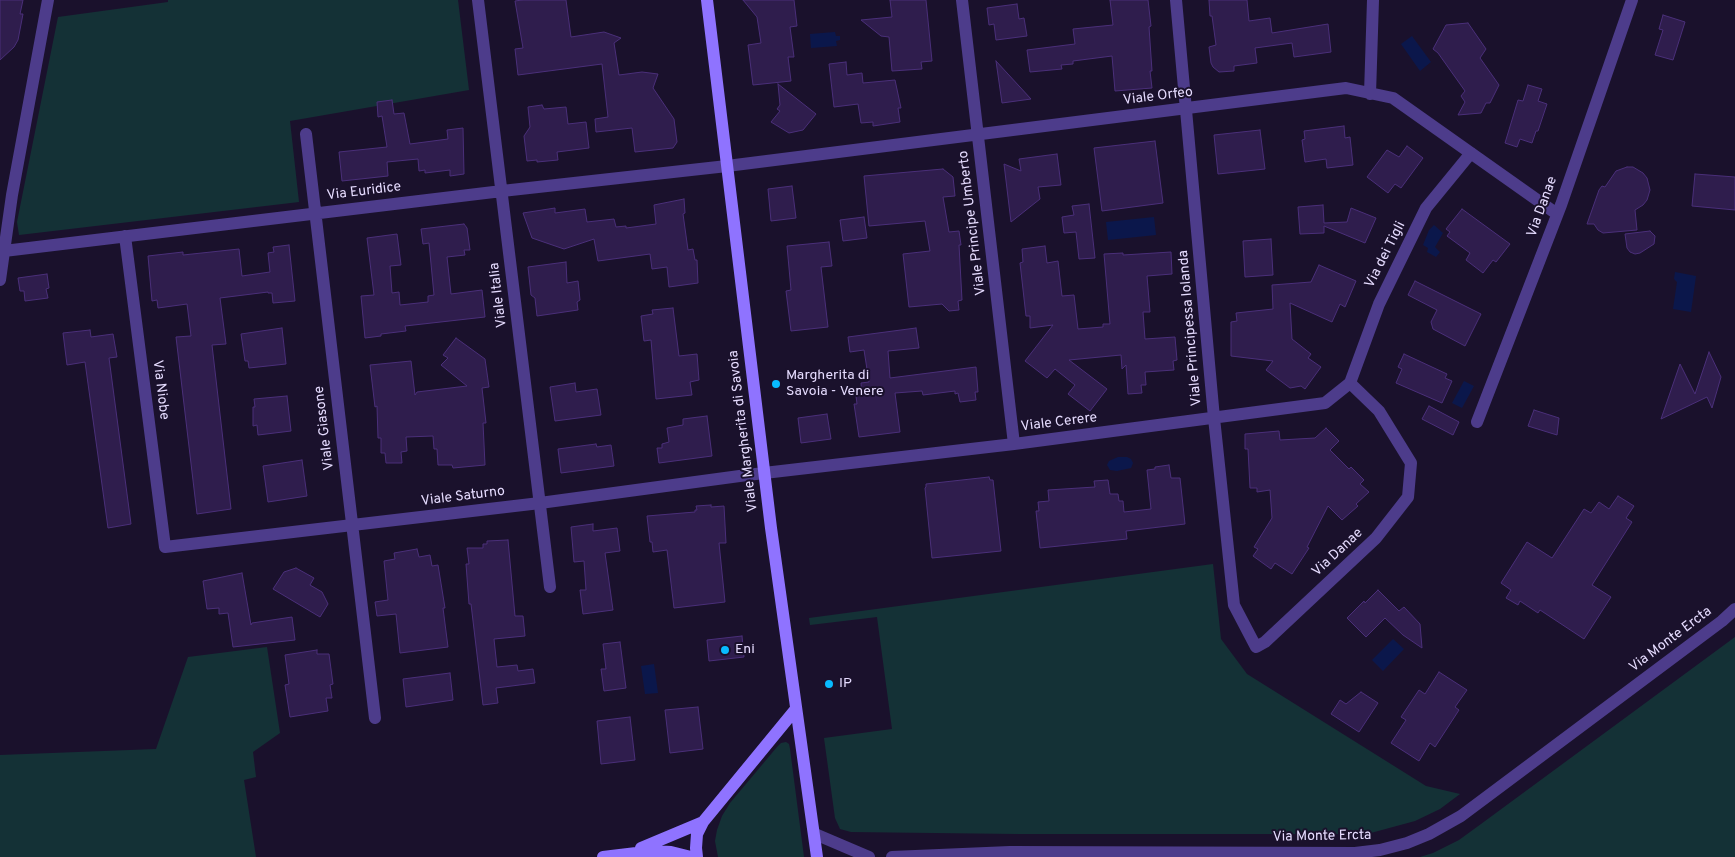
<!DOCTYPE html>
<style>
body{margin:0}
canvas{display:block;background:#1a112c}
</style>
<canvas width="1735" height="857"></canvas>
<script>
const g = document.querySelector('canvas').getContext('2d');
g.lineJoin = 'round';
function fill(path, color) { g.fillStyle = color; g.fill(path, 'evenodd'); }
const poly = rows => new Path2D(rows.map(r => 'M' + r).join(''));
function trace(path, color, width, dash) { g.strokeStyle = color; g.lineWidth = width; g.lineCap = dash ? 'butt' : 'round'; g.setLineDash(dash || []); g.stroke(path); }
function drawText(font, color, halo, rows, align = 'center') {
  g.font = font + ' Overpass,sans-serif'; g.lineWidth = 4; g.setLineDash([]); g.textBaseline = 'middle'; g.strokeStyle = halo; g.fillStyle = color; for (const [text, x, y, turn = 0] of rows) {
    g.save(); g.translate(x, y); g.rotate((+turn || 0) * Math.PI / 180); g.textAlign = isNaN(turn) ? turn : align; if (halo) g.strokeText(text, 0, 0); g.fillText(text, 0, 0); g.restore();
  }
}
fill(poly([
 [168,0,458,0,469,90,290,121,299,202,19,235,17,222,58,17,168,2],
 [1213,564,1221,639,1247,674,1426,786,1460,794,1440,809,1415,821,1367,834,1018,834,851,832,840,829,835,818,824,738,892,729,877,617,810,625,809,618],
 [1735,637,1735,857,1420,857,1433,853,1459,840,1481,824],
 [267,647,280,733,253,752,256,777,244,780,256,857,0,857,0,755,156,749,188,657],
 [786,742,789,744,790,749,804,857,718,857,715,841,717,830,722,816,730,803,777,747,781,743]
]), '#143136');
fill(poly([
 [835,32,836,36,840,36,840,40,836,41,837,46,811,48,810,34],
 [1412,36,1431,62,1420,71,1401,44],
 [1154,217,1156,235,1108,240,1106,222],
 [1434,225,1443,233,1435,247,1440,252,1436,257,1427,252,1428,248,1423,245,1429,230],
 [1675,272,1696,276,1691,312,1673,309,1677,282,1674,279],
 [1464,381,1474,386,1462,408,1452,403],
 [1118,457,1127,457,1131,459,1133,463,1131,468,1117,471,1110,470,1107,465,1109,461],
 [1393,639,1404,649,1383,671,1372,660],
 [654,664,658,693,645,694,641,666]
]), '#0b174b');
const building = poly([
 [0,0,23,0,20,14,23,14,18,40,14,47,0,60,0,0],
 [522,0,566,0,571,37,604,32,621,38,614,43,619,75,642,72,658,74,653,88,674,119,677,142,673,148,635,152,632,128,596,132,595,119,608,117,602,64,518,75,515,49,523,48,515,1,522,0],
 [743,0,794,0,797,26,790,27,794,57,788,57,791,81,753,85,748,45,761,43,757,17,743,0],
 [890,0,926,0,932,61,921,62,922,69,892,71,889,37,881,36,861,20,892,17,890,0],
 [1110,0,1148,0,1151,26,1149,27,1152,71,1150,71,1152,88,1115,91,1112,56,1073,61,1073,64,1061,65,1062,69,1030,72,1027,50,1075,44,1073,29,1113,25,1110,0],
 [1209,0,1247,0,1249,21,1270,18,1272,33,1328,24,1331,52,1294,57,1292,43,1255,48,1257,63,1234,66,1234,71,1219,72,1213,67,1211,63,1209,47,1216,45,1212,16,1210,16,1209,0],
 [1017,4,1019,19,1024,18,1027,36,996,40,994,24,989,25,987,8,1017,4],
 [1663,15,1685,22,1673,60,1655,55,1663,30,1659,29,1663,15],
 [1468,23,1486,49,1480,58,1499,85,1490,103,1486,103,1481,113,1458,115,1465,102,1461,96,1465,91,1438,53,1433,49,1446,25,1468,23],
 [996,61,1031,99,1002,103,996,61],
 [846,62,847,75,862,73,863,83,895,80,901,108,898,108,900,122,873,126,873,122,861,123,858,104,834,107,829,64,846,62],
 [778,84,816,114,803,130,789,133,771,122,780,111,777,109,780,105,778,84],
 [1528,85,1542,89,1538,101,1547,104,1538,131,1536,131,1532,143,1520,139,1517,147,1505,143,1518,100,1523,101,1528,85],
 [392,100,394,114,404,113,410,144,448,139,447,130,463,128,464,174,450,176,450,170,425,173,425,170,419,171,418,159,387,162,388,176,342,181,339,152,387,147,382,116,378,117,377,102,392,100],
 [542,105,544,109,566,107,568,124,586,122,589,148,557,152,558,160,537,162,537,160,527,161,524,136,530,127,528,107,542,105],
 [1344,126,1345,138,1350,137,1353,165,1327,168,1326,159,1305,162,1302,140,1305,139,1304,131,1344,126],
 [1260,130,1265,169,1218,174,1214,135,1260,130],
 [1155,141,1163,203,1102,211,1094,148,1155,141],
 [1407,146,1423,158,1401,188,1395,184,1388,193,1367,177,1387,150,1399,157,1407,146],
 [1057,154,1061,185,1038,187,1040,199,1011,222,1004,164,1021,171,1019,159,1057,154],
 [1627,167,1633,167,1643,173,1647,178,1650,190,1647,200,1643,205,1635,210,1637,230,1603,233,1598,230,1594,224,1587,224,1599,190,1602,186,1605,187,1616,171,1627,167],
 [943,169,953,177,955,196,943,197,949,232,959,231,961,245,959,245,962,300,958,301,959,310,949,311,942,304,909,307,903,254,930,251,925,221,869,226,864,176,943,169],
 [1695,174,1735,177,1735,210,1692,206,1695,174],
 [792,186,796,218,771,221,768,189,792,186],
 [684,199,685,213,683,214,688,250,693,249,695,260,697,260,698,283,669,287,667,267,652,269,650,254,598,261,594,239,564,249,532,238,523,213,555,208,555,213,585,209,587,222,614,219,616,227,626,226,626,228,656,224,654,205,684,199],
 [1089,204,1095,258,1079,259,1076,232,1064,233,1062,217,1074,215,1072,206,1089,204],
 [1323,205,1324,223,1347,222,1351,208,1376,218,1365,243,1324,226,1324,233,1300,234,1298,207,1323,205],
 [1462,209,1510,244,1496,262,1493,260,1483,273,1466,260,1470,253,1447,236,1450,232,1446,229,1462,209],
 [864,217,867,238,843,241,840,220,864,217],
 [464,224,467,228,470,250,464,250,465,255,447,257,451,294,482,290,485,317,405,326,406,331,381,334,381,336,365,338,361,296,374,295,367,238,397,234,401,265,390,266,392,293,399,292,400,305,428,302,428,296,434,295,429,243,423,244,421,229,464,224],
 [1650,231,1655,236,1654,244,1640,253,1635,254,1630,252,1627,248,1625,234,1650,231],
 [1271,239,1273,275,1245,277,1243,241,1271,239],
 [829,242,832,266,821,267,828,327,791,331,786,291,791,290,787,246,829,242],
 [289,245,295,301,273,303,272,293,268,293,268,292,220,298,226,344,212,345,231,509,197,514,176,337,191,336,187,304,158,308,157,300,152,301,148,256,183,252,183,255,239,249,242,276,270,272,268,253,274,252,273,247,289,245],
 [1045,246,1047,263,1058,261,1062,296,1074,295,1078,329,1103,327,1103,324,1110,324,1104,254,1123,253,1123,255,1171,252,1172,274,1147,276,1150,312,1143,312,1145,339,1175,337,1177,360,1173,361,1174,370,1145,372,1146,385,1141,385,1142,393,1128,394,1126,365,1122,369,1121,355,1069,360,1107,389,1090,411,1068,394,1075,385,1055,369,1047,378,1025,361,1053,325,1030,328,1030,316,1026,316,1020,263,1023,262,1022,249,1045,246],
 [566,262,567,283,578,281,580,300,577,302,578,310,537,316,535,298,531,295,528,267,566,262],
 [1319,265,1356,281,1345,307,1340,304,1332,322,1290,303,1292,339,1311,354,1308,358,1321,367,1305,389,1301,386,1290,388,1266,370,1273,361,1231,356,1231,322,1237,321,1236,313,1273,309,1272,285,1311,282,1319,265],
 [47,274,49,288,46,289,48,298,25,301,24,291,20,291,18,278,47,274],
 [1415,281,1481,314,1465,346,1433,329,1431,322,1437,310,1408,295,1415,281],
 [673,308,679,356,697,354,699,380,690,382,692,395,656,399,651,340,644,341,641,316,653,314,652,310,673,308],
 [282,328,286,364,249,368,248,361,245,361,241,334,282,328],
 [916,328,919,348,888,351,890,378,976,367,978,392,975,392,976,400,960,402,958,393,955,394,955,391,923,395,922,391,895,393,900,432,859,437,854,404,857,404,856,396,862,396,861,383,869,382,864,350,850,352,848,337,916,328],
 [90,330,91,337,113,334,117,357,109,358,131,524,108,528,85,362,67,365,63,333,90,330],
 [456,338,485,359,489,387,482,388,486,423,483,423,485,465,453,468,452,465,438,465,437,449,434,449,433,436,406,437,407,451,401,452,402,463,386,463,385,453,381,453,381,438,378,438,377,406,375,407,370,365,411,361,415,395,417,392,467,386,441,365,448,358,443,355,456,338],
 [1709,352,1721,377,1712,408,1707,397,1661,419,1680,364,1695,394,1709,352],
 [1404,354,1447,374,1445,378,1452,381,1442,403,1396,383,1402,369,1398,367,1404,354],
 [575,383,576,392,597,389,601,415,555,421,550,387,575,383],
 [287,396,291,431,258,435,257,425,253,426,253,407,255,407,254,399,287,396],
 [1429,406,1459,422,1453,435,1422,419,1429,406],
 [1534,410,1559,418,1557,435,1528,426,1534,410],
 [827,414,831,439,801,443,798,418,827,414],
 [707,416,712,456,659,463,657,448,662,448,662,444,669,442,667,428,683,425,683,419,707,416],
 [1326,428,1339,441,1330,450,1349,469,1351,467,1364,480,1360,484,1369,492,1356,504,1358,506,1342,520,1328,506,1307,547,1309,548,1292,574,1275,563,1271,569,1253,556,1258,549,1254,547,1272,518,1270,490,1257,492,1257,488,1250,488,1248,449,1245,449,1245,434,1279,431,1280,440,1315,438,1326,428],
 [596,444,597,447,611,445,614,466,561,473,558,449,596,444],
 [302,460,307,496,268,502,263,466,302,460],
 [1169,465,1171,478,1180,478,1185,524,1126,531,1127,539,1040,548,1036,511,1039,511,1038,502,1049,501,1048,490,1095,487,1094,481,1108,480,1110,494,1118,494,1119,501,1123,501,1124,512,1151,509,1147,470,1155,469,1155,467,1169,465],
 [989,477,990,480,993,480,1001,551,932,558,925,488,926,487,926,484,989,477],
 [1618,496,1634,506,1626,518,1632,522,1592,585,1611,597,1584,639,1540,610,1538,613,1520,601,1518,605,1506,598,1511,590,1501,583,1527,542,1552,558,1584,509,1591,513,1599,502,1609,509,1618,496],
 [711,505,711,507,724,506,726,543,719,543,725,602,674,608,667,550,653,552,652,542,650,542,647,516,695,512,695,510,697,510,696,506,711,505],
 [593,524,593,531,617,528,620,551,605,553,613,610,583,614,580,590,586,590,584,561,574,562,571,527,593,524],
 [508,540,515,616,523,616,525,636,494,639,497,667,517,665,518,671,533,669,535,683,496,688,498,703,483,705,471,604,469,604,466,564,469,564,467,548,483,548,483,544,487,544,487,541,508,540],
 [417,549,419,557,430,555,432,566,438,565,445,608,443,608,448,647,400,653,396,614,377,616,375,602,388,600,384,561,395,559,394,553,417,549],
 [296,568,314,578,310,585,322,592,328,604,320,617,273,589,284,572,296,568],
 [242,573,251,625,252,623,292,617,295,640,233,647,228,613,219,614,219,608,207,609,203,581,242,573],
 [1378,590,1399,611,1404,607,1420,624,1422,648,1403,635,1385,618,1366,637,1347,618,1364,601,1365,603,1378,590],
 [742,636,744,657,709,661,707,640,742,636],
 [620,642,626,688,604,691,601,669,606,669,603,644,620,642],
 [317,650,317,654,329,654,333,684,330,685,332,698,326,698,328,711,290,717,285,685,289,684,285,655,317,650],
 [1439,672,1467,690,1455,707,1459,710,1435,747,1430,743,1419,761,1391,743,1406,720,1401,717,1419,690,1425,694,1439,672],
 [450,673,453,700,406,707,403,679,450,673],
 [1361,692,1378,703,1359,732,1331,714,1340,700,1346,704,1361,692],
 [698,707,703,749,670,753,665,710,698,707],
 [630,717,635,760,601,764,597,721,630,717]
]);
fill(building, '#2f1d4d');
trace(building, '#4a2f79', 1);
trace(poly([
 [478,0,550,587],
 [962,0,1014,444],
 [1176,0,1214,418,1234,605,1256,647,1265,642,1376,538,1408,497,1411,463,1379,411,1350,383],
 [1370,94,1373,0],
 [306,134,375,718],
 [125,236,165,547,540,503,747,475,1014,444,1325,403,1350,383],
 [4,251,502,191,727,166,1346,88,1393,98,1557,214],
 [0,280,12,195,48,0],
 [1350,383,1379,304,1426,208,1471,153],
 [1477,422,1561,205,1632,0],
 [815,834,869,857],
 [892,857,1010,852,1355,853,1380,850,1407,843,1429,834,1461,816,1722,621,1735,609]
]), '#4d3c8b', 12);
trace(poly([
 [707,0,771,528,817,857],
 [641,848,703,822],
 [603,857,653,851,671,852,691,857],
 [697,857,696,848,697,834,703,822,795,710]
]), '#8f73ff', 12);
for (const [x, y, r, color] of [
 [776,384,5,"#08bbff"],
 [725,650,5,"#08bbff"],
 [829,684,5,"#08bbff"]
]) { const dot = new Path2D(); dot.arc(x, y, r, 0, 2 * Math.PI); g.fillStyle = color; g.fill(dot); trace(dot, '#1a112c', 2); }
drawText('14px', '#e6dcff', '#1a112c', [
 ["Viale Orfeo",1158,97,-7],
 ["Via Euridice",364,192,-7],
 ["Via Danae",1543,207,-70],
 ["Viale Principe Umberto",973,223,-97],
 ["Via dei Tigli",1386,255,-63],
 ["Viale Italia",499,295,-97],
 ["Viale Principessa Iolanda",1191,328,-95],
 ["Via Niobe",160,390,83],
 ["Viale Cerere",1059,423,-7],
 ["Viale Giasone",325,428,-97],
 ["Viale Margherita di Savoia",744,431,-97],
 ["Viale Saturno",463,497,-7],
 ["Via Danae",1338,553,-43],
 ["Via Monte Ercta",1671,640,-37],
 ["Via Monte Ercta",1322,837,-1]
]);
drawText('14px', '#e6dcff', '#1a112c', [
 ["Margherita di",786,376],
 ["Savoia - Venere",786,392],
 ["Eni",735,650],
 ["IP",839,684]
], 'left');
</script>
